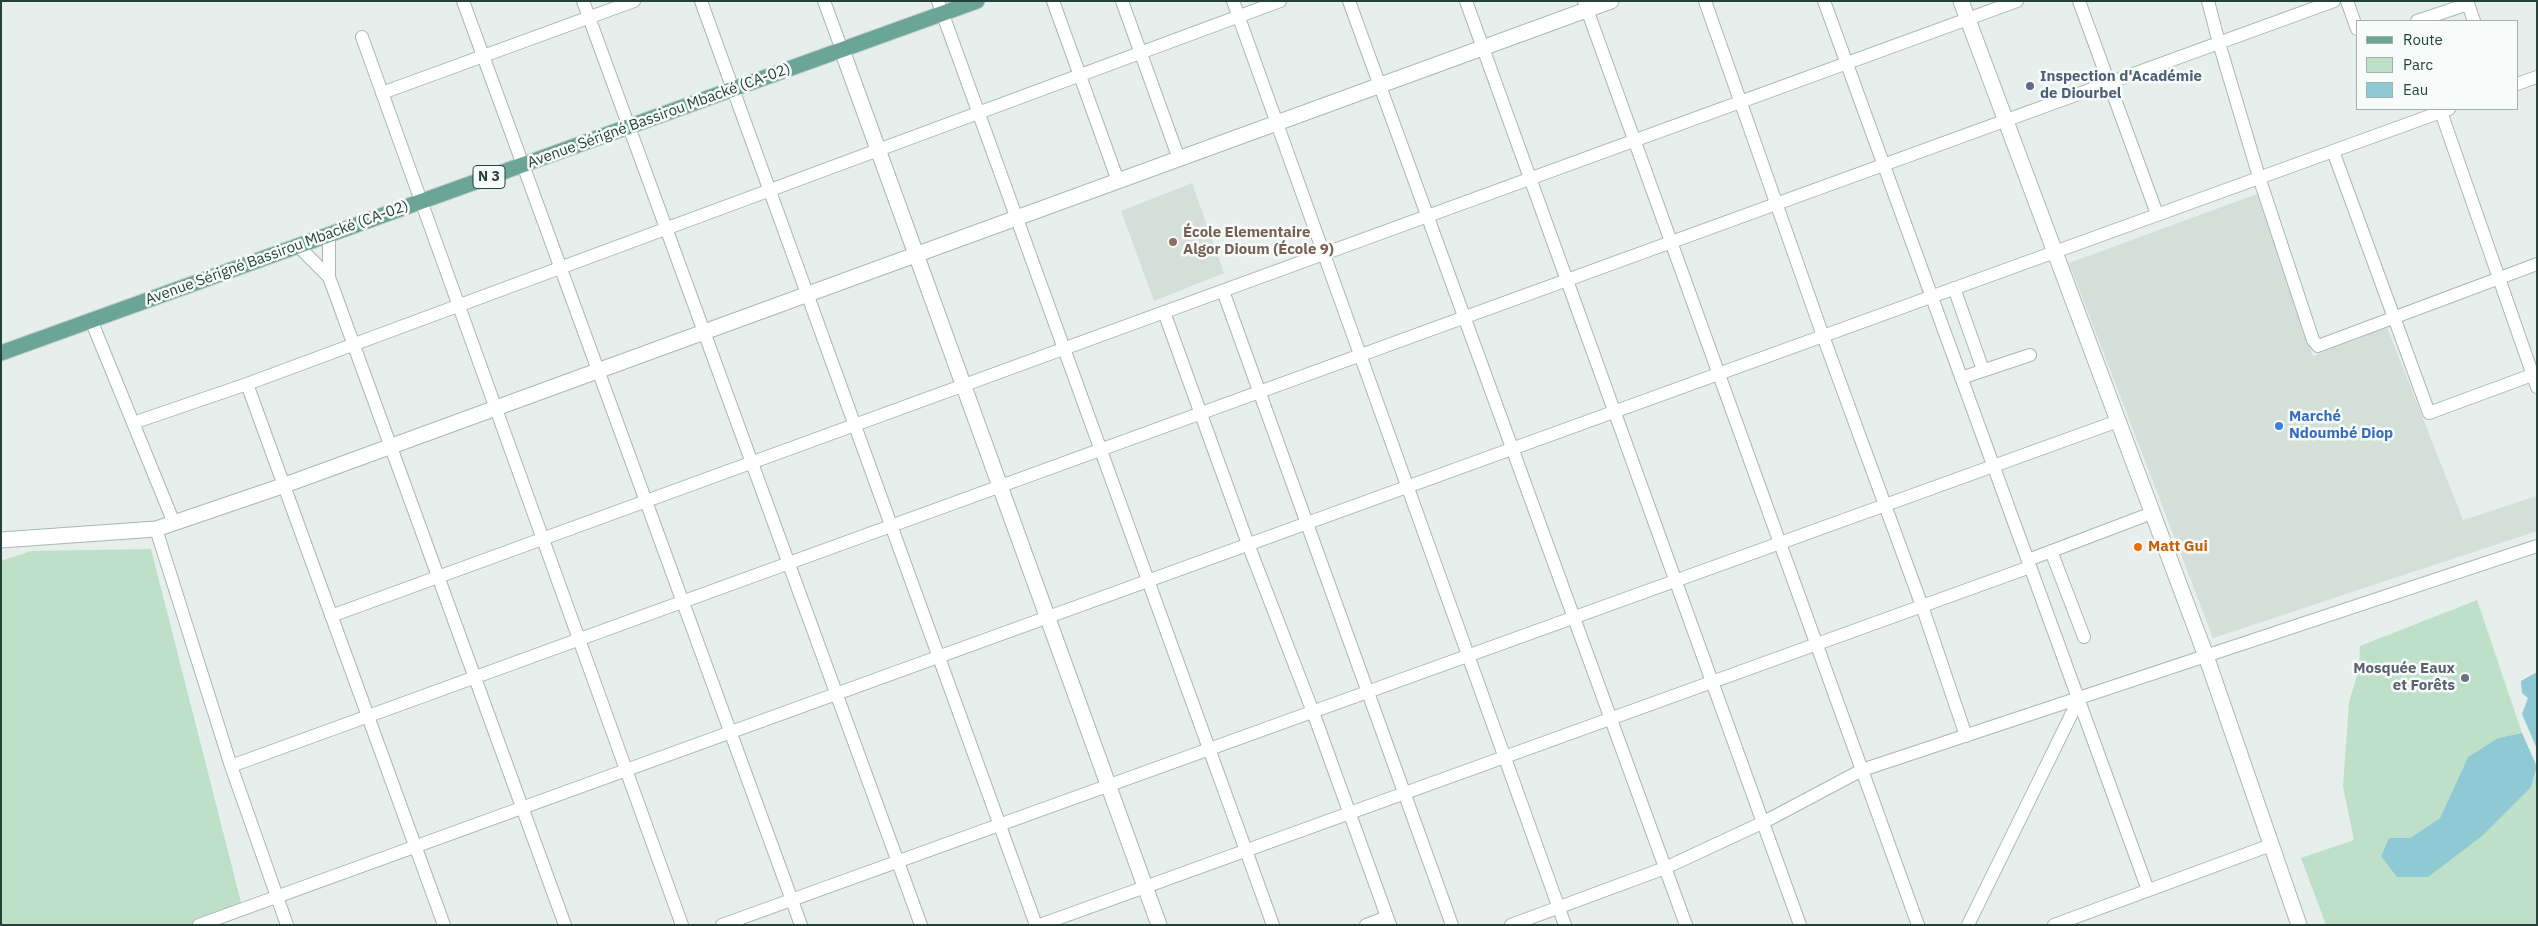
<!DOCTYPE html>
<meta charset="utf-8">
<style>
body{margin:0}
#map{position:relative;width:2538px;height:926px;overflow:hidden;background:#e6efeb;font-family:"IBM Plex Sans",sans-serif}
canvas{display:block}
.frame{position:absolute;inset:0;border:2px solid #24423a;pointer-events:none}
.legend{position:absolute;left:2356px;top:20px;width:162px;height:90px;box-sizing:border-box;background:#f7fbf9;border:1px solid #a3b1ad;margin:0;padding:6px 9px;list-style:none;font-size:15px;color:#24423a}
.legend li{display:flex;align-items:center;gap:10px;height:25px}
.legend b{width:25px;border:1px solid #a3b1ad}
</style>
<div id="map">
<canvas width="2538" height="926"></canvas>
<div class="frame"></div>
<ul class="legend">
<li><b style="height:6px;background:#6aa596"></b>Route</li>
<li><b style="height:14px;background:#bfe0c8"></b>Parc</li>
<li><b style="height:14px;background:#8ec9d4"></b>Eau</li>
</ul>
</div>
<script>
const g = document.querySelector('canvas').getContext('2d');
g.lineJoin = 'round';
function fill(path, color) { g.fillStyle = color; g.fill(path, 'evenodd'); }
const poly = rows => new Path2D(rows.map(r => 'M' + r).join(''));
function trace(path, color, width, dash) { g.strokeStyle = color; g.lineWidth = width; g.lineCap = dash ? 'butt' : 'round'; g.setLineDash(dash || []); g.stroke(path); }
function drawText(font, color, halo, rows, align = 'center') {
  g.font = font + ' "IBM Plex Sans",sans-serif'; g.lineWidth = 5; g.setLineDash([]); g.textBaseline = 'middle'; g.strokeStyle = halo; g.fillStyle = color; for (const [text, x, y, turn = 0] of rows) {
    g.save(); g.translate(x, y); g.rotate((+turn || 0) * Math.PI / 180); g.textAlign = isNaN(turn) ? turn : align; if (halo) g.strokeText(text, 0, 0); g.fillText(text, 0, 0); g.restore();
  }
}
fill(poly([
 [1192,183,1224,273,1154,301,1121,211],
 [2257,194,2313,356,2387,327,2463,520,2537,496,2537,531,2213,638,2069,263]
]), '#d4dfda');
fill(poly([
 [151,549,242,906,190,925,1,925,1,561,31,551],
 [2477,600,2522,733,2498,738,2468,757,2440,818,2410,838,2389,838,2381,856,2531,787,2537,771,2537,925,2326,925,2301,858,2354,840,2343,787,2349,702,2359,669,2360,646]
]), '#bfe0c8');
fill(poly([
 [2537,672,2537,749,2522,714,2528,698,2522,693,2521,681],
 [2522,733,2537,767,2531,787,2482,836,2428,877,2397,877,2381,856,2389,838,2410,838,2440,818,2468,757,2498,738]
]), '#8ec9d4');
const minor = poly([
 [463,1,801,925],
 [583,1,921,925],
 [701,1,1036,925],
 [824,1,842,50],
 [938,1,1273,925],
 [1053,1,1118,181],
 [1122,1,1179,159],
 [1233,1,1565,925],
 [1349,1,1686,925],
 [1466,1,1800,925],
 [1584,1,1918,925],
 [1705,1,1823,336,1922,606,1966,736],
 [1824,1,2148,890],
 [2079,1,2157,214],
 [2208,1,2219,43,2259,177,2313,340,2318,346,2537,264],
 [2347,1,2357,29],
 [2467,1,2474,21],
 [2417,21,2468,4],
 [362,37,682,925],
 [2517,84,2537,77],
 [382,93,634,1],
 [2441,112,2537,387],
 [2333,151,2429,413,2532,375],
 [329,235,329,277,565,925],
 [298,246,329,277],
 [1954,288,1983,370],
 [1223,291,1452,925],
 [1164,312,1248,544,1313,712,1390,925],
 [91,320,174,523],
 [1961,378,2030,355],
 [247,384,444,925],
 [133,423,247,384,1280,1],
 [156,529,231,766,287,925],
 [2051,551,2084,637],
 [2028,560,2152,513],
 [331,616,2017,1],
 [231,766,2334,1],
 [199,925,2449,109],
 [722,925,2118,421],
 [1040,925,2030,567],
 [1366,925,1387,917],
 [1511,925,1665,868,1764,822,1862,770,2537,546],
 [1968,925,2079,699],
 [2054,925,2271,845]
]);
const tertiary = poly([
 [1961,1,2206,656,2299,925],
 [842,50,1159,925],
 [1,540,156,529,285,485,1611,1]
]);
const primary = poly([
 [1,353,977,1]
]);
trace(minor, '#a8b8b2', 14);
trace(tertiary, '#a8b8b2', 17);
trace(primary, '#c2cac8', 17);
trace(minor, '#fff', 12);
trace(tertiary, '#fff', 15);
trace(primary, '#6aa596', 15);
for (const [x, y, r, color] of [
 [2030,86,5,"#5c6f8a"],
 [1173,242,5,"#8d6e63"],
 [2279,426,5,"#3f7fe0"],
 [2138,547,5,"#e8710a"],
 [2465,678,5,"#6b7280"]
]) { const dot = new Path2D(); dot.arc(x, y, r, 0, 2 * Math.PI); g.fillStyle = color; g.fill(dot); trace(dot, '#f7fbf9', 2); }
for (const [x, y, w] of [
 [489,177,32]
]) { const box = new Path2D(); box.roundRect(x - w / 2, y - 11.5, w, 23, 4); g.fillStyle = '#f7fbf9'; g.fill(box); trace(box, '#24423a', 1); }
drawText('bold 14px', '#24423a', null, [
 ["N 3",489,177]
]);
drawText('bold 15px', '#4e5e75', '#f7fbf9', [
 ["Inspection d'Académie",2040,77],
 ["de Diourbel",2040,94]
], 'left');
drawText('15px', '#24423a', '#f7fbf9', [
 ["Avenue Sérigné Bassirou Mbacké (CA-02)",659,116,-20],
 ["Avenue Sérigné Bassirou Mbacké (CA-02)",277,253,-20]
]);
drawText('bold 15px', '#785e54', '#f7fbf9', [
 ["École Elementaire",1183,233],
 ["Algor Dioum (École 9)",1183,250]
], 'left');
drawText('bold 15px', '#366cbe', '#f7fbf9', [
 ["Marché",2289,417],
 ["Ndoumbé Diop",2289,434]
], 'left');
drawText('bold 15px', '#c56008', '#f7fbf9', [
 ["Matt Gui",2148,547]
], 'left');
drawText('bold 15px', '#5b616d', '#f7fbf9', [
 ["Mosquée Eaux",2455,669],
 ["et Forêts",2455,686]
], 'right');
</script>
